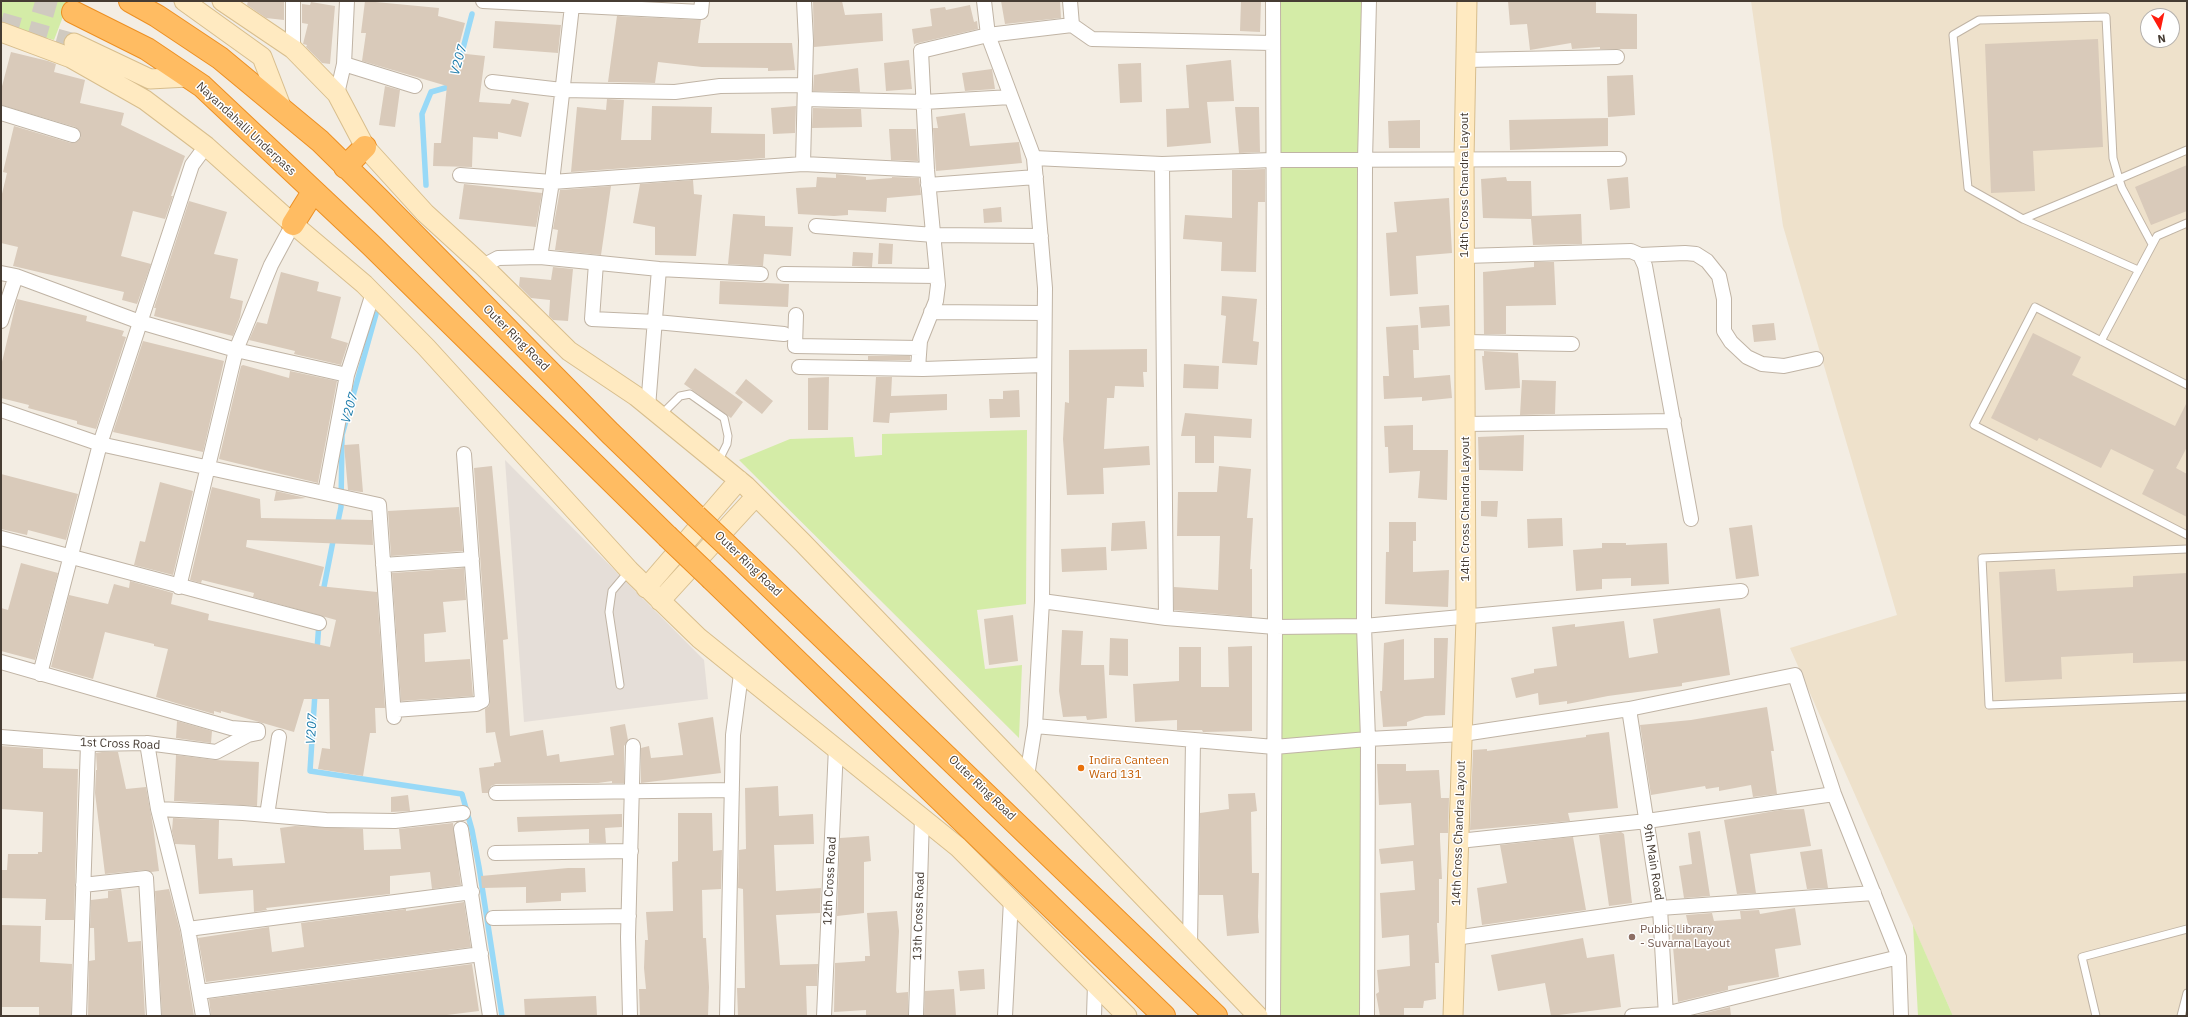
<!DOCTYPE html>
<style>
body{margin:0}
#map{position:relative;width:2188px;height:1017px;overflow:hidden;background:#f3ede3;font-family:"IBM Plex Sans",sans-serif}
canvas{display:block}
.frame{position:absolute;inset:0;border:2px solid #463c33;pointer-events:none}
.north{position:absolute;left:2140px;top:8px;width:40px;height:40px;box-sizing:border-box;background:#fff;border:1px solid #b5b1ad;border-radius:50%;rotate:171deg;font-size:11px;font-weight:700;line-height:16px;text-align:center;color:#463c33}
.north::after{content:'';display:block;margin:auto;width:14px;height:18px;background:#ff1c0e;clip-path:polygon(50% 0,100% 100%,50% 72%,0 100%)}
</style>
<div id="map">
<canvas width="2188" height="1017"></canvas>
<div class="frame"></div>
<div class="north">N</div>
</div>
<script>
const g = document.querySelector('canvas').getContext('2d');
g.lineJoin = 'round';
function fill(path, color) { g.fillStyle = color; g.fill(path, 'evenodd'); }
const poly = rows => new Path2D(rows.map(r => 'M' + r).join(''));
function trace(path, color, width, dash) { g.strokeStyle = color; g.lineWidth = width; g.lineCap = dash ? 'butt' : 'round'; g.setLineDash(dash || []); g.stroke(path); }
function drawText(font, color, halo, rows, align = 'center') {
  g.font = font + ' "IBM Plex Sans",sans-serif'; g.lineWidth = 3; g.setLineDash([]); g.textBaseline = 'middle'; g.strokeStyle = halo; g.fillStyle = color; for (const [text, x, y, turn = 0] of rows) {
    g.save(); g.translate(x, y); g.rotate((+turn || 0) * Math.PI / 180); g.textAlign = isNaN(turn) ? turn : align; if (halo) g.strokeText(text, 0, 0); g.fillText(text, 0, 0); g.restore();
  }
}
fill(poly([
 [505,460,704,660,708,699,524,722]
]), '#e5ded8');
fill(poly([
 [1751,1,2187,1,2187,1016,1953,1016,1790,648,1897,615,1783,226],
 [2148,16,2172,16,2172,40,2148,40]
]), '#eee1cb');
fill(poly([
 [1,1,69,1,54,40,1,25],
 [1273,1,1369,1,1367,1016,1273,1016],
 [1027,430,1026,604,977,610,985,669,1022,665,1019,738,739,460,790,439,853,437,855,457,882,455,882,434],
 [1913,925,1953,1016,1918,1016]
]), '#d4eca7');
trace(poly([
 [460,60,472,14],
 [426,185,422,114,431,92,452,86],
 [337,526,341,507,342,435,376,314],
 [323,592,334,536],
 [317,650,319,623],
 [315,693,310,771,462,794,472,830,479,867,502,1016]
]), '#98d9f7', 5.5);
fill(poly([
 [248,1,284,2,284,20,266,18,247,5],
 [365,1,439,8,438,16,465,23,457,53,485,56,479,102,510,104,512,99,529,103,521,137,498,132,498,139,473,137,472,167,433,166,434,143,441,143,447,86,362,61,366,33,361,33],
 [813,1,842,1,845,15,882,13,883,41,814,47],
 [1001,1,1060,1,1061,18,1005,24],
 [1241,1,1261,1,1260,32,1240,31],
 [1508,1,1596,1,1596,13,1637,14,1637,49,1600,49,1600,47,1572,49,1571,43,1530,50,1527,24,1510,25],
 [311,2,335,6,330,64,322,63,306,47,307,45,303,44,308,24,302,23,302,4,310,5],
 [970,5,974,22,977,21,978,29,914,44,912,29,932,26,930,9,945,7,946,10],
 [617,16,701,20,698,43,792,43,795,70,768,71,768,68,702,67,658,62,655,83,608,82],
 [495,21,561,25,558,53,493,48],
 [2098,39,2103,147,2033,151,2035,191,1991,193,1985,44],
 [11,52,48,61,56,64,54,72,85,80,80,103,124,113,121,125,185,156,171,196,173,196,165,219,133,211,121,256,151,264,137,304,122,300,124,292,13,266,18,247,1,243,1,198,7,173,3,172,14,126,71,143,78,141,81,137,79,130,75,127,1,105,1,90],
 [909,60,912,89,886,91,884,63],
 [1231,60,1234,101,1207,102,1211,143,1167,147,1166,109,1189,108,1186,65],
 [1141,63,1142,102,1120,103,1118,64],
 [858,68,860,92,813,91,814,75],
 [992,69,995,89,965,91,962,73],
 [1633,75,1635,115,1608,117,1607,76],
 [385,86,400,90,395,127,379,125],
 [607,99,624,100,621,140,651,140,652,106,712,107,711,133,765,134,765,158,571,172,577,107,606,110],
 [796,106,795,133,773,134,771,108],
 [1235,107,1259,107,1260,152,1239,153],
 [813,108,861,109,862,127,812,128],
 [965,113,970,146,1019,142,1022,163,936,171,933,128,938,128,936,117],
 [1608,118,1608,146,1510,150,1509,120],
 [1420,120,1420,148,1389,148,1388,121],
 [889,129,916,129,918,161,891,160],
 [2187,165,2187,211,2151,225,2135,187],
 [1265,169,1265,202,1258,202,1256,272,1221,271,1222,242,1183,239,1185,215,1232,218,1232,170],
 [836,174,866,177,866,180,892,178,892,177,919,178,921,195,887,198,886,212,848,210,848,215,834,216,798,214,796,188,816,187,817,177,836,178],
 [1506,177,1507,181,1531,181,1532,216,1581,214,1582,244,1533,245,1531,219,1483,218,1481,179],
 [1628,177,1630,208,1610,210,1607,179],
 [693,180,694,194,702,195,696,256,655,255,655,227,633,223,640,184],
 [464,184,542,193,536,227,459,219],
 [611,186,601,255,555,250,558,230,553,229,560,190],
 [1449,198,1452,253,1416,256,1418,294,1390,296,1386,233,1397,232,1394,202],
 [189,201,227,212,214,254,238,259,230,298,243,301,240,317,233,336,154,316,156,308,154,308],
 [1001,207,1002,222,984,223,983,209],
 [733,214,765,216,765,226,793,227,791,256,764,254,763,266,728,264],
 [879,243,893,244,892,264,878,264],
 [853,252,873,253,872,267,852,266],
 [1534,262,1554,262,1556,305,1506,306,1506,334,1484,334,1483,272,1534,267],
 [553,267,573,269,568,321,553,320,549,316,550,300,531,298,519,286,520,277,551,280],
 [281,272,319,282,317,291,341,297,331,338,348,343,341,365,294,354,295,351,249,340,257,322,267,324],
 [720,281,789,284,788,307,719,304],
 [1222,296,1257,299,1253,341,1259,342,1257,365,1222,363,1226,316,1221,315],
 [17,299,87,316,86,321,124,331,122,336,126,337,96,429,77,424,77,421,28,408,29,405,1,398,1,366],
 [1449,305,1450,326,1421,328,1419,307],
 [1774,323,1776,340,1754,342,1752,325],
 [1418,325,1419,350,1413,350,1414,378,1450,375,1452,398,1422,401,1422,397,1384,399,1383,376,1389,376,1386,327],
 [2033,333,2081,357,2072,375,2175,426,2187,402,2187,447,2176,468,2187,474,2187,517,2142,494,2154,470,2111,449,2101,468,2039,438,2037,441,1991,418],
 [143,341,224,361,203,452,113,432],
 [1147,349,1147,372,1143,372,1144,387,1115,386,1114,398,1107,398,1104,449,1149,446,1150,465,1103,468,1104,494,1067,495,1063,439,1065,402,1069,403,1069,350],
 [1484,351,1518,353,1520,388,1485,390,1482,356,1484,356],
 [868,356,910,356,910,360,868,360],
 [1184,364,1219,366,1218,389,1183,388],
 [243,365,289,378,290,371,337,381,318,483,219,459,241,366],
 [695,368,743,402,731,418,684,384],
 [829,377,828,430,808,430,808,378],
 [876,377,892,377,891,396,947,394,947,410,890,413,889,423,873,422],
 [746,379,773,401,762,414,735,393],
 [1522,380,1556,381,1555,414,1520,415],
 [1019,390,1020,417,990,418,989,399,1003,399,1003,391],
 [1185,413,1252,419,1251,438,1214,436,1214,463,1195,463,1195,436,1181,436],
 [1413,425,1413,450,1448,450,1447,500,1418,498,1420,471,1389,473,1388,447,1385,447,1384,426],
 [1524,435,1523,471,1479,470,1478,437],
 [359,444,363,492,361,492,348,490,344,445],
 [492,466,508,639,503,640,510,736,543,730,547,756,559,754,560,762,614,755,610,727,625,724,628,740,624,746,624,783,612,783,612,781,598,783,496,784,491,786,488,793,482,793,479,768,494,766,494,763,501,762,495,732,486,733,485,709,489,706,490,700,474,468],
 [1219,466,1251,469,1247,518,1253,518,1250,569,1252,569,1252,617,1174,610,1174,587,1218,590,1220,536,1177,536,1178,492,1217,492],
 [1,474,78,494,66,540,28,530,27,535,1,529],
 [160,482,193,491,173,575,134,565,140,541,145,542],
 [212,487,260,499,261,518,372,520,373,545,247,540,246,547,324,567,319,586,377,592,385,708,375,708,376,733,370,733,363,776,318,769,322,748,330,749,329,699,304,699,294,732,221,711,221,713,214,711,214,714,179,704,156,697,168,649,154,646,154,644,105,632,93,679,51,667,69,595,108,604,114,584,129,588,130,581,173,593,171,604,209,614,208,620,330,647,336,620,253,597,254,593,202,580,201,583,190,580],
 [276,491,306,498,274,501],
 [1481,501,1498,501,1497,517,1481,516],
 [459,507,463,551,391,556,388,511],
 [1562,518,1563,546,1528,548,1527,519],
 [1145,521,1147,549,1111,551,1112,523],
 [1389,522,1416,522,1416,541,1413,541,1413,572,1449,570,1448,607,1385,604,1386,552,1389,552],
 [1752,525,1759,576,1736,579,1729,528],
 [1602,543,1626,543,1626,545,1667,543,1669,584,1631,586,1631,578,1602,579,1602,589,1576,591,1573,550,1602,548],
 [1106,547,1107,570,1062,572,1061,549],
 [21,563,58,573,35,660,1,651,1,608,8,610],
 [464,568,466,600,443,602,446,632,424,634,425,662,470,659,473,696,401,701,392,573],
 [2055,569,2057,591,2133,587,2133,576,2187,573,2187,661,2133,663,2133,653,2061,657,2062,679,2005,682,1999,572],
 [1720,608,1730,675,1682,683,1682,686,1608,696,1567,704,1567,701,1539,705,1538,693,1516,698,1511,678,1534,673,1534,669,1557,666,1552,627,1575,624,1575,627,1624,621,1629,658,1658,653,1653,619],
 [1013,615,1018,661,989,665,984,619],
 [1062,630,1083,631,1081,665,1104,665,1107,718,1087,720,1086,716,1063,717,1059,691],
 [1110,638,1128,639,1128,676,1109,675],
 [1434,638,1448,638,1445,715,1425,716,1407,722,1407,726,1383,727,1380,691,1382,691,1384,643,1404,639,1404,680,1434,678],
 [1252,646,1252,731,1203,732,1202,730,1177,730,1177,720,1135,722,1133,684,1179,681,1179,647,1201,647,1201,687,1229,687,1228,647],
 [1767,707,1774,751,1771,751,1777,794,1753,797,1751,785,1719,791,1719,787,1706,789,1705,786,1651,795,1640,725,1691,720],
 [713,717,721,773,641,783,641,748,649,746,651,758,683,755,678,723],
 [177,721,212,731,211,743,176,738],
 [1609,732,1618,808,1568,813,1570,821,1470,830,1473,750,1487,749,1487,751,1586,737,1586,735],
 [1,746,43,749,43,768,78,769,74,920,45,920,46,899,1,898,1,870,7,870,8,854,38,854,38,852,42,852,43,812,1,809],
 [102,752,118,752,126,789,146,787,153,826,159,871,151,872,145,870,105,874,95,793,96,770,97,770,96,753],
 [176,755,215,760,259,762,257,806,174,801],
 [1377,764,1406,764,1406,771,1439,770,1441,798,1449,798,1448,833,1440,833,1440,839,1442,879,1439,879,1439,923,1437,923,1439,963,1435,963,1436,999,1424,1001,1423,1008,1404,1008,1404,1016,1380,1016,1376,994,1379,992,1377,970,1410,966,1409,935,1382,938,1380,893,1415,890,1413,861,1381,864,1379,849,1414,845,1411,803,1379,805],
 [778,786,779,816,813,814,814,844,774,845,776,891,821,888,820,913,776,915,780,965,818,964,817,986,806,986,807,1016,738,1016,737,988,745,988,743,889,738,888,739,850,746,849,745,788],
 [1255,793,1257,811,1251,812,1252,873,1259,873,1258,917,1259,933,1227,936,1223,895,1199,895,1200,813,1229,809,1228,794],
 [408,795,410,811,391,812,391,797],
 [1804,809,1811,846,1750,854,1756,893,1737,894,1724,820,1780,810],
 [678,813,712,813,713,851,722,850,721,889,702,890,703,938,706,938,709,987,708,1016,640,1016,639,989,646,989,644,968,645,940,648,940,646,912,673,911,672,862,678,861],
 [622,814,622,827,605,828,606,843,589,843,589,829,518,832,517,817],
 [173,818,219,820,218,859,232,858,233,866,285,863,280,828,295,826,363,829,364,850,401,849,399,829,453,823,461,885,432,889,430,872,390,876,390,894,266,908,267,910,254,912,253,890,199,894,195,845,175,844,172,831],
 [1700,831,1710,896,1684,898,1679,866,1692,864,1688,833],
 [1621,832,1624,834,1632,903,1609,906,1599,835],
 [869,836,871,861,864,862,864,913,837,916,840,838],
 [1573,837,1586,910,1482,925,1477,888,1507,883,1500,845],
 [1822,849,1828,888,1807,889,1800,852],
 [568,868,585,868,586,892,561,893,561,901,526,903,526,887,482,888,481,876],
 [121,889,128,942,141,941,145,1016,88,1016,89,961,95,960,94,928,90,928,91,900,108,898,108,891],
 [169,889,180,931,194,1016,162,1016,155,891],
 [464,902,471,947,206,982,198,938,269,927,272,952,304,947,301,923,406,909,406,911],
 [1795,908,1801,945,1775,949,1779,977,1728,986,1728,990,1678,1002,1671,925,1688,924,1686,915,1712,913,1714,921,1741,919,1740,911,1759,910,1760,914],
 [897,911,899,931,896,991,897,993,908,992,908,1016,866,1016,866,1010,834,1012,835,963,865,961,865,956,870,956,867,913],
 [1,925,41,926,40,962,72,964,71,1016,39,1016,39,1007,1,1007],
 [1583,938,1587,958,1614,954,1621,1007,1551,1016,1545,983,1498,991,1491,955],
 [472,964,479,1011,439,1016,211,1016,209,999],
 [984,969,985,989,960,991,958,971],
 [954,989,956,1016,924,1016,925,991],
 [596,996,597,1016,525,1016,524,999],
 [1730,1007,1731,1016,1693,1016]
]), '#d9caba');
trace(poly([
 [1,22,74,43]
]), '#d0cac0', 19, [19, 10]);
trace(poly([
 [35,1,73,12]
]), '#d0cac0', 22, [22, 11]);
const lane = poly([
 [2023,219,2138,270],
 [2152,244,2122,188,2119,179,2113,158,2106,17,1979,20,1953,35,1968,188,2023,219,2119,179,2187,150],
 [2101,341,2157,236,2187,223],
 [2187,385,2035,307,1974,425,2187,535],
 [661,415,680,396,690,394,724,418,728,436,727,444,718,462],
 [2187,549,1982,558,1989,705,2187,697],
 [620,685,609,612,612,591,629,571],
 [2096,1016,2082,957,2187,929],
 [2181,1016,2187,993]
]);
const street = poly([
 [293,1,293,49],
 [483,1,701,12,702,1],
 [984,1,988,35,1034,158,1045,288,1042,601,1035,726,1274,747,1368,739,1463,734,1629,709,1795,675,1834,794,1899,957,1901,1016],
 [1070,1,1072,25,1092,39,1272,43],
 [1273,1,1275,627,1273,1016],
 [572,6,552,182,803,164,927,170],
 [1466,60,1617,57],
 [344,64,415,86],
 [492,82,562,90,675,92,720,86,805,85],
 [337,94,344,64,347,1],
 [805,99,924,102,1011,97],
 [1,113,73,135],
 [1034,158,1162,164,1272,160,1619,159],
 [803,164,806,41,804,1],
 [1162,164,1166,618],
 [460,175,552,182,540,257,659,269,761,274],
 [928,185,1036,177],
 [816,226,934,235,1041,236],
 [1640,255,1685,253,1696,254,1707,261,1719,276,1724,299,1724,331,1731,342,1747,357,1762,364,1784,366,1816,359],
 [1465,256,1631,251,1640,255,1645,266,1691,519],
 [596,263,592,319,656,322,784,334],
 [483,266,498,258,540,257],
 [1,273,16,276,1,321],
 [784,274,937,276],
 [16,276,140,322,236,350,347,375],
 [931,312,1044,313],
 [796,315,795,346,919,348],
 [1465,342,1572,344],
 [799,367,923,369,1044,365],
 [918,368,920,341,936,301,938,285,927,170,921,51,988,35,1072,25],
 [648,407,659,269],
 [1,410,100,444,379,505,394,717],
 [1465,424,1674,421],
 [325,493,347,375,373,293],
 [1,538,319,623],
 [383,565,472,559],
 [179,587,236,350,271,265,293,224],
 [1042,601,1166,618,1275,627,1364,626,1741,591],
 [1,662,231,728,258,730,258,733],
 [40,674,100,444,192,165,206,146],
 [1629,709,1660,908,1666,1016],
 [394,710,476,704,482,701,464,454],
 [1,737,88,744,147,743,216,752,248,735,258,733],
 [147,743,158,809,188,929,203,1016],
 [1027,776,1035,726],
 [496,793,732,790],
 [158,809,243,813,326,820,395,821,463,813],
 [267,815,279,737],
 [461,829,490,1016],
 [1459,841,1647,821,1834,794],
 [495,853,631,851],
 [83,885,146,878,154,1016],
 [493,918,629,916],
 [188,929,472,892],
 [1455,938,1660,908,1874,893],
 [1190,946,1193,740],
 [199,992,481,954],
 [79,1016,88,744],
 [630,1016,628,937,633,746],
 [727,1016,733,735,741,674],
 [824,1016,836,747],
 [916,1016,922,817],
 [1005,1016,1011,900],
 [1094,1016,1095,984],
 [1367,1016,1368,739,1364,626,1365,160,1369,1],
 [1632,1016,1665,1014,1899,957]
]);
const secondary = poly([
 [184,1,262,57,282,109],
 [222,1,293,49,337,94,365,147,425,213,483,266,569,351,636,396,746,486,803,543,1258,1016],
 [1,32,71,58,145,100,206,146,293,224,364,284,426,347,629,570,699,638,958,847,1127,1016],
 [74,43,150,79,188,77],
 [646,588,739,480],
 [660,601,756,496],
 [1453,1016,1466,618,1464,159,1467,1]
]);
const highway = poly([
 [130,1,157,16,220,58,320,141,379,199,610,433,696,516],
 [73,12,147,49,202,86,371,245,667,536],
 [345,167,365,147],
 [293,224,313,192],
 [733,551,1216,1016],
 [712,579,1164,1016]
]);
trace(lane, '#c0b4a5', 9);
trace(street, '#c0b4a5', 16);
trace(secondary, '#d8be8d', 21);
trace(highway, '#ed9023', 24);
trace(lane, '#fff', 7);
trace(street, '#fff', 14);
trace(secondary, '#ffeac1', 19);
trace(highway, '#ffbc62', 22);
const highwayBridge = poly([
 [696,516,733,551],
 [667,536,712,579]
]);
trace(highwayBridge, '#ed9023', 24, []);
trace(highwayBridge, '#ffbc62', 22);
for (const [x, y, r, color] of [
 [1081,768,4,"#e8710a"],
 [1632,937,4,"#8d6e63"]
]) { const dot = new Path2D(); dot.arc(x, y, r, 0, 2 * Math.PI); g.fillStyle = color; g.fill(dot); trace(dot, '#fff', 1.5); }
drawText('12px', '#463c33', '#fff', [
 ["Nayandahalli Underpass",246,129,43],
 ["14th Cross Chandra Layout",1465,185,-90],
 ["Outer Ring Road",516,338,45],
 ["14th Cross Chandra Layout",1466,509,-90],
 ["Outer Ring Road",748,564,44],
 ["1st Cross Road",120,744,2],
 ["Outer Ring Road",982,788,44],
 ["14th Cross Chandra Layout",1459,833,-88],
 ["9th Main Road",1653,862,81],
 ["12th Cross Road",830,881,-87],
 ["13th Cross Road",919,916,-88]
]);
drawText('12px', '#c56008', '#fff', [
 ["Indira Canteen",1089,761],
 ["Ward 131",1089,775]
], 'left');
drawText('12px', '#785e54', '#fff', [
 ["Public Library",1640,930],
 ["- Suvarna Layout",1640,944]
], 'left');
drawText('italic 13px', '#1f7dab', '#fff', [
 ["V207",459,60,-75],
 ["V207",350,408,-74],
 ["V207",312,729,-86]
]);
</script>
